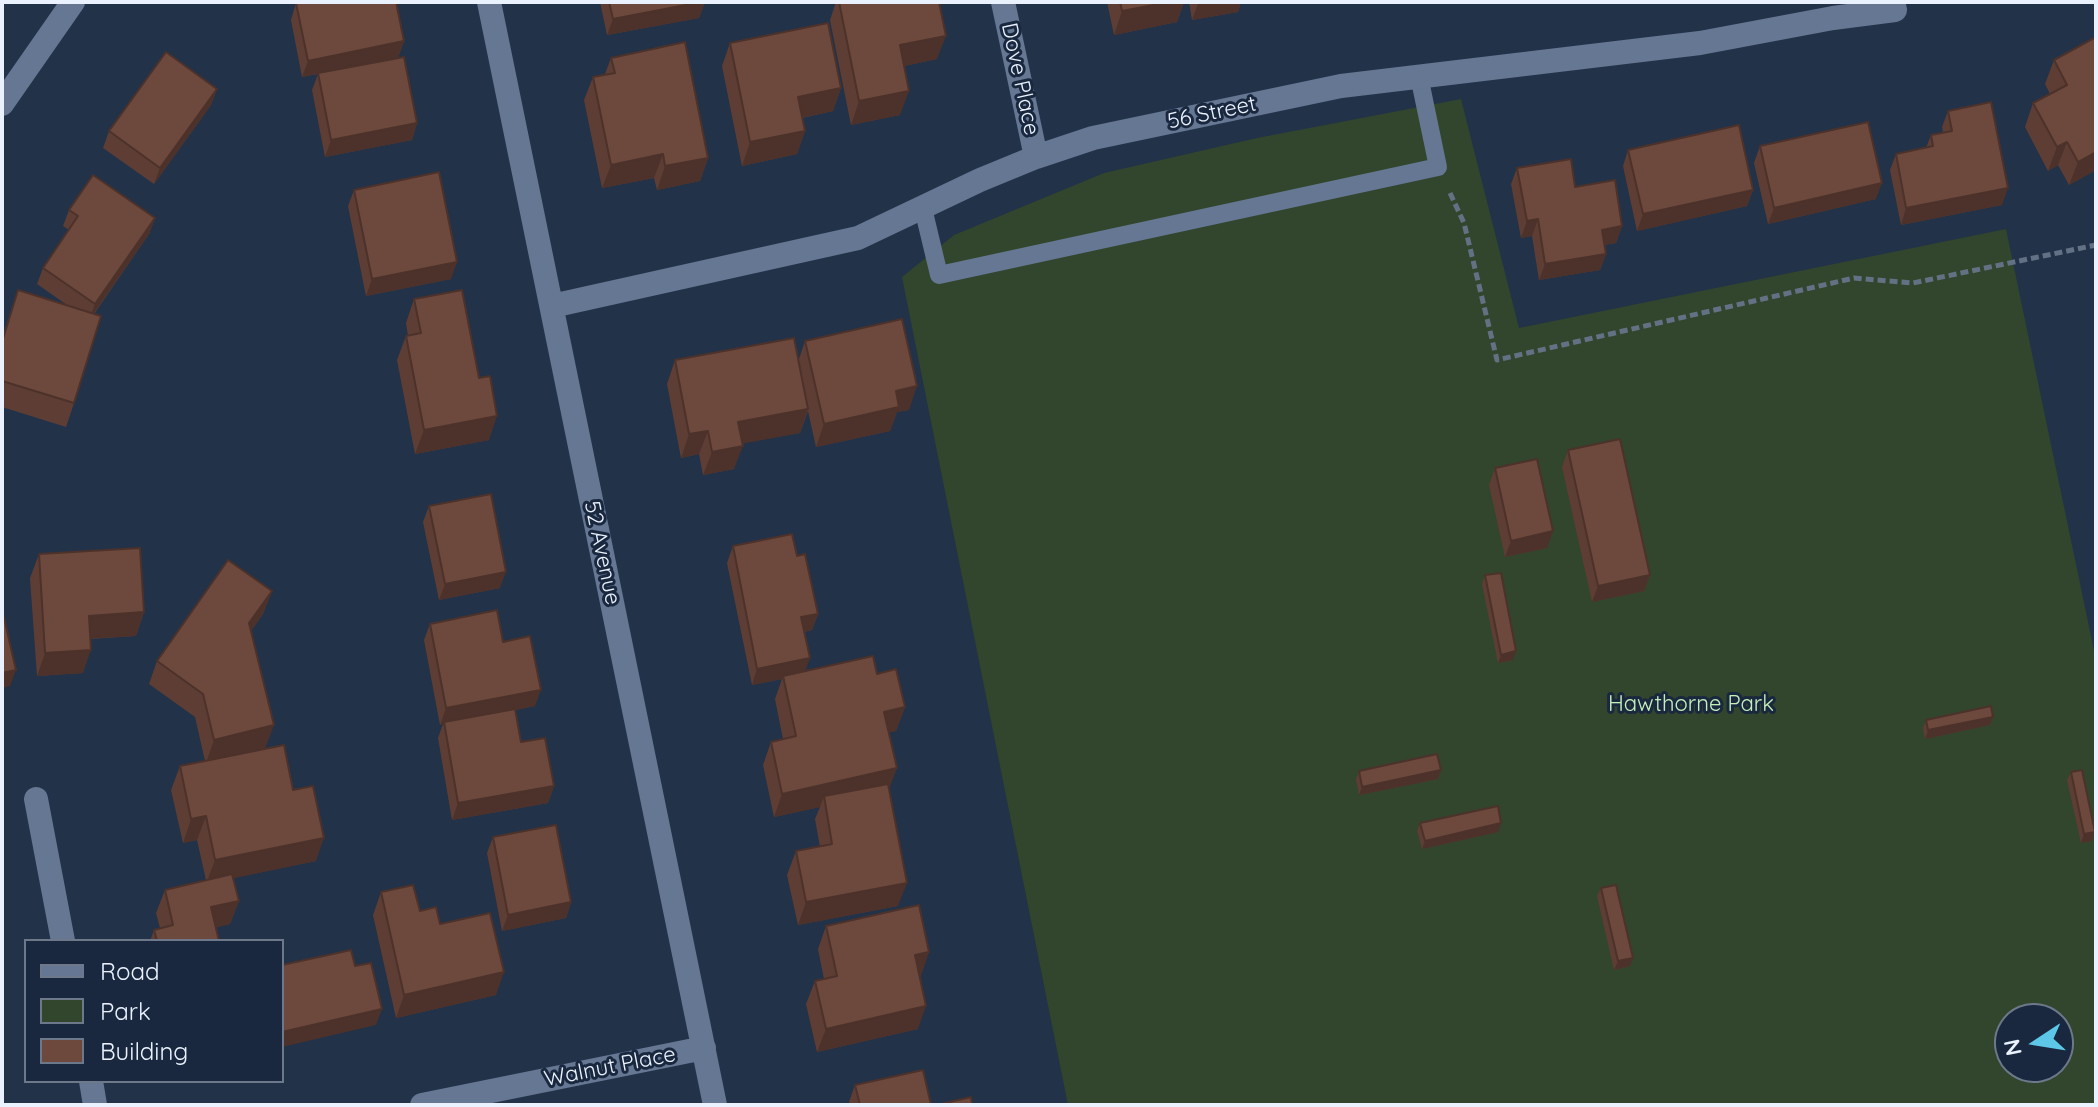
<!DOCTYPE html>
<style>
body{margin:0}
#map{position:relative;width:2098px;height:1107px;overflow:hidden;background:#223249;font-family:Quicksand,sans-serif}
canvas{display:block}
.frame{position:absolute;inset:0;border:4px solid #eaf2ff;pointer-events:none}
.legend{position:absolute;left:24px;top:939px;width:260px;height:144px;box-sizing:border-box;background:#19283e;border:2px solid #6d798b;margin:0;padding:10px 14px;list-style:none;font-size:24px;color:#eaf2ff}
.legend li{display:flex;align-items:center;gap:16px;height:40px}
.legend b{width:40px;border:2px solid #6d798b}
.north{position:absolute;left:1994px;top:1003px;width:80px;height:80px;box-sizing:border-box;background:#19283e;border:2px solid #6d798b;border-radius:50%;rotate:258deg;font-size:22px;font-weight:700;line-height:32px;text-align:center;color:#eaf2ff}
.north::after{content:'';display:block;margin:auto;width:28px;height:36px;background:#5dc7e8;clip-path:polygon(50% 0,100% 100%,50% 72%,0 100%)}
</style>
<div id="map">
<canvas width="2098" height="1107"></canvas>
<div class="frame"></div>
<ul class="legend">
<li><b style="height:10px;background:#657792"></b>Road</li>
<li><b style="height:22px;background:#32452d"></b>Park</li>
<li><b style="height:22px;background:#6d483c"></b>Building</li>
</ul>
<div class="north">N</div>
</div>
<script>
const g = document.querySelector('canvas').getContext('2d');
g.lineJoin = 'round';
function fill(path, color) { g.fillStyle = color; g.fill(path, 'evenodd'); }
const poly = rows => new Path2D(rows.map(r => 'M' + r).join(''));
function trace(path, color, width, dash) { g.strokeStyle = color; g.lineWidth = width; g.lineCap = dash ? 'butt' : 'round'; g.setLineDash(dash || []); g.stroke(path); }
function drawText(font, color, halo, rows, align = 'center') {
  g.font = font + ' Quicksand,sans-serif'; g.lineWidth = 6; g.setLineDash([]); g.textBaseline = 'middle'; g.strokeStyle = halo; g.fillStyle = color; for (const [text, x, y, turn = 0] of rows) {
    g.save(); g.translate(x, y); g.rotate((+turn || 0) * Math.PI / 180); g.textAlign = isNaN(turn) ? turn : align; if (halo) g.strokeText(text, 0, 0); g.fillText(text, 0, 0); g.restore();
  }
}
fill(poly([
 [1461,99,1519,328,2006,229,2096,660,2096,1105,1068,1105,902,277,954,235,1104,173,1257,138],
 [2010,1019,2058,1019,2058,1067,2010,1067]
]), '#32452d');
trace(poly([
 [1450,193,1464,223,1497,360,1854,278,1913,283,2096,245]
]), '#637184', 5, [8, 4]);
trace(poly([
 [923,208,939,275,1438,167,1419,76]
]), '#657792', 18);
trace(poly([
 [489,2,715,1105],
 [1003,2,1036,157],
 [552,306,858,238,980,180,1036,157,1093,138,1341,86,1700,43,1833,18,1895,10,1893,2],
 [36,799,63,941],
 [91,1081,95,1105],
 [422,1105,704,1048]
]), '#657792', 24);
trace(poly([
 [2,104,73,2]
]), '#657792', 24);
fill(poly([
 [600,2,705,2,699,18,607,35],
 [836,2,939,2,937,59,904,66,900,115,851,125,830,20],
 [1107,2,1184,2,1177,22,1114,35],
 [1189,2,1241,2,1238,12,1192,20],
 [296,3,404,41,398,58,417,123,412,140,325,157,312,90,318,74,302,77,291,20],
 [2096,37,2096,170,2069,185,2058,165,2048,171,2025,127,2033,103,2050,94,2045,84,2054,60],
 [730,43,841,88,833,111,802,118,805,131,797,154,742,166,722,66],
 [611,58,708,158,700,181,657,190,654,178,602,188,584,100,593,77,605,74],
 [217,89,211,105,154,184,103,148,109,131],
 [1948,111,2002,205,1901,225,1890,170,1896,154,1926,148,1931,135,1943,132,1942,127],
 [1760,146,1876,199,1768,224,1754,163],
 [1628,150,1753,190,1747,206,1637,231,1623,166],
 [1517,168,1575,187,1622,226,1616,243,1604,245,1606,254,1600,270,1539,280,1532,236,1521,238,1511,184],
 [354,190,451,279,366,296,348,206],
 [69,210,155,218,149,234,94,314,74,403,66,427,2,407,2,338,18,290,67,305,37,284,43,268,69,230,63,226],
 [414,299,489,440,415,454,397,360,406,336,408,336,406,323],
 [805,341,909,410,897,412,890,431,816,447,808,411,800,433,742,443,734,469,703,475,699,454,681,458,667,384,675,360,799,359],
 [1568,450,1650,575,1644,591,1592,602,1562,467],
 [1495,468,1547,548,1505,557,1489,485],
 [429,506,500,588,439,600,423,522],
 [733,546,797,556,818,614,812,630,804,632,805,671,877,674,905,707,896,731,889,732,889,790,898,906,798,925,787,875,796,851,820,847,815,819,820,807,774,817,763,765,771,742,783,739,775,699,782,679,752,685,727,563],
 [39,554,144,612,136,636,90,639,83,673,37,676,30,578],
 [1485,575,1513,660,1498,663,1482,584],
 [272,591,263,614,251,631,265,749,293,790,316,861,233,878,239,901,230,924,216,927,219,941,150,941,154,930,160,928,156,913,165,890,206,880,197,840,183,843,171,790,180,766,205,761,195,717,149,684,157,661],
 [430,624,503,642,535,706,515,710,521,742,554,786,548,803,452,820,438,738,443,724,440,725,424,640],
 [1993,717,1990,725,1925,739,1923,728,1926,720],
 [1441,770,1438,779,1359,795,1356,779,1359,771],
 [2071,772,2092,841,2081,843,2067,780],
 [1420,823,1498,832,1422,849,1417,831],
 [493,837,571,902,566,918,502,931,487,853],
 [1601,888,1630,966,1614,970,1597,896],
 [381,892,420,911,440,924,496,995,396,1018,373,915],
 [826,926,921,976,920,976,918,1029,817,1052,806,1004,815,981,824,979,818,949],
 [855,1085,931,1105,850,1105,849,1102]
]), '#5e3e34');
fill(poly([
 [701,2,705,2,699,18,607,35,613,19],
 [1169,2,1184,2,1177,22,1114,35,1122,11],
 [1208,2,1241,2,1238,12,1192,20,1198,4],
 [946,36,937,59,891,69,900,45],
 [404,41,398,58,302,77,308,61],
 [841,88,833,111,790,120,798,97],
 [217,89,211,105,154,184,160,168],
 [909,91,900,115,851,125,859,101],
 [417,123,412,140,325,157,331,140],
 [805,131,797,154,742,166,750,142],
 [2067,142,2058,165,2048,171,2057,147],
 [2096,152,2096,170,2069,185,2078,162],
 [663,154,654,178,602,188,611,165],
 [708,158,700,181,657,190,665,166],
 [1882,183,1876,199,1768,224,1774,208],
 [2008,188,2002,205,1901,225,1906,208],
 [1753,190,1747,206,1637,231,1643,214],
 [155,218,149,234,89,320,95,304],
 [1538,219,1532,236,1521,238,1527,221],
 [1622,226,1616,243,1596,246,1602,230],
 [1606,254,1600,270,1539,280,1545,264],
 [457,262,451,279,366,296,372,279],
 [917,386,909,410,897,412,890,431,816,447,824,424,896,391],
 [808,409,800,433,730,446,738,422],
 [497,416,489,440,415,454,424,430],
 [708,431,699,454,681,458,689,434],
 [743,446,734,469,703,475,712,452],
 [1553,531,1547,548,1505,557,1511,541],
 [506,572,500,588,439,600,445,584],
 [1650,575,1644,591,1592,602,1598,586],
 [272,591,263,614,241,646,249,623],
 [144,612,136,636,81,639,89,616],
 [818,614,812,630,795,634,801,617],
 [91,650,83,673,37,676,45,653],
 [1516,651,1513,660,1498,663,1501,655],
 [810,658,804,675,783,676,782,679,752,685,757,669],
 [16,670,10,686,2,688,2,673],
 [541,690,535,706,440,725,446,708],
 [905,707,896,731,876,735,884,712],
 [1993,717,1990,725,1925,739,1928,730],
 [274,725,265,749,206,763,214,740],
 [897,768,888,792,824,796,820,807,774,817,782,794],
 [1441,770,1438,779,1359,795,1362,787],
 [554,786,548,803,452,820,458,803],
 [206,816,197,840,183,843,191,819],
 [1501,823,1498,832,1422,849,1425,841],
 [2095,832,2092,841,2081,843,2084,834],
 [324,838,316,861,206,884,215,860],
 [907,883,898,906,798,925,806,902],
 [239,901,230,924,203,931,211,907],
 [571,902,566,918,502,931,508,915],
 [929,952,921,976,906,979,915,955],
 [1633,958,1630,966,1614,970,1618,961],
 [504,972,496,995,396,1018,404,995],
 [926,1006,918,1029,817,1052,826,1029],
 [382,1009,376,1025,282,1047,282,1032]
]), '#4c322a');
const building = poly([
 [303,2,396,2,404,41,308,61,296,3,303,2],
 [609,2,701,2,613,19,609,2],
 [839,2,939,2,946,36,900,45,909,91,859,101,839,2],
 [1120,2,1169,2,1122,11,1120,2],
 [828,23,841,88,798,97,805,131,750,142,730,43,828,23],
 [2096,37,2096,152,2078,162,2067,142,2057,147,2033,103,2067,85,2054,60,2096,37],
 [685,42,708,158,665,166,663,154,611,165,593,77,615,73,611,58,685,42],
 [166,52,217,89,160,168,109,131,166,52],
 [404,57,417,123,331,140,318,73,404,57],
 [1991,102,2008,188,1906,208,1896,154,1933,146,1931,135,1952,131,1948,111,1991,102],
 [1868,122,1882,183,1774,208,1760,146,1868,122],
 [1739,125,1753,190,1643,214,1628,150,1739,125],
 [1571,159,1575,187,1615,180,1622,226,1602,230,1606,254,1545,264,1538,219,1527,221,1517,168,1571,159],
 [439,172,457,262,372,279,354,190,439,172],
 [93,175,155,218,95,304,43,268,78,216,69,210,93,175],
 [18,290,101,316,74,403,2,381,2,342,18,290],
 [462,290,479,378,490,376,497,416,424,430,406,336,421,333,414,299,462,290],
 [902,319,917,386,896,391,899,407,824,424,805,341,902,319],
 [794,338,808,409,738,422,743,446,712,452,708,431,689,434,675,360,794,338],
 [1620,439,1650,575,1598,586,1568,450,1620,439],
 [1537,459,1553,531,1511,541,1495,468,1537,459],
 [491,494,506,572,445,584,429,506,491,494],
 [792,534,797,556,805,554,818,614,801,617,810,658,757,669,733,546,792,534],
 [140,548,144,612,89,616,91,650,45,653,39,554,140,548],
 [228,560,272,591,249,623,274,725,214,740,203,694,157,661,228,560],
 [1501,573,1516,651,1501,655,1485,575,1501,573],
 [2,609,16,670,2,673,2,609],
 [497,610,503,642,530,636,541,690,446,708,430,624,497,610],
 [873,656,877,674,896,669,905,707,884,712,897,768,782,794,771,742,796,736,783,676,873,656],
 [1991,706,1993,717,1928,730,1926,720,1991,706],
 [515,709,521,742,545,738,554,786,458,803,444,722,515,709],
 [284,745,293,790,313,786,324,838,215,860,206,816,191,819,180,766,284,745],
 [1437,754,1441,770,1362,787,1359,771,1437,754],
 [2082,770,2095,832,2084,834,2071,772,2082,770],
 [888,784,907,883,806,902,796,851,832,844,824,796,888,784],
 [1498,806,1501,823,1425,841,1420,823,1498,806],
 [556,825,571,902,508,915,493,837,556,825],
 [232,874,239,901,211,907,219,941,157,941,154,930,173,925,165,890,232,874],
 [413,885,420,911,436,907,440,924,490,913,504,972,404,995,381,892,413,885],
 [1616,885,1633,958,1618,961,1601,888,1616,885],
 [919,905,929,952,915,955,926,1006,826,1029,815,981,837,976,826,926,919,905],
 [351,950,355,966,371,963,382,1009,282,1032,282,965,351,950],
 [923,1070,931,1105,860,1105,855,1085,923,1070],
 [971,1097,972,1105,937,1105,971,1097]
]);
fill(building, '#6d483c');
trace(building, '#4c322a', 2);
drawText('22px', '#eaf2ff', '#19283e', [
 ["Dove Place",1020,79,78],
 ["56 Street",1212,113,-12],
 ["52 Avenue",602,553,78],
 ["Walnut Place",610,1067,-11]
]);
drawText('22px', '#c4efb9', '#19283e', [
 ["Hawthorne Park",1691,704]
]);
</script>
